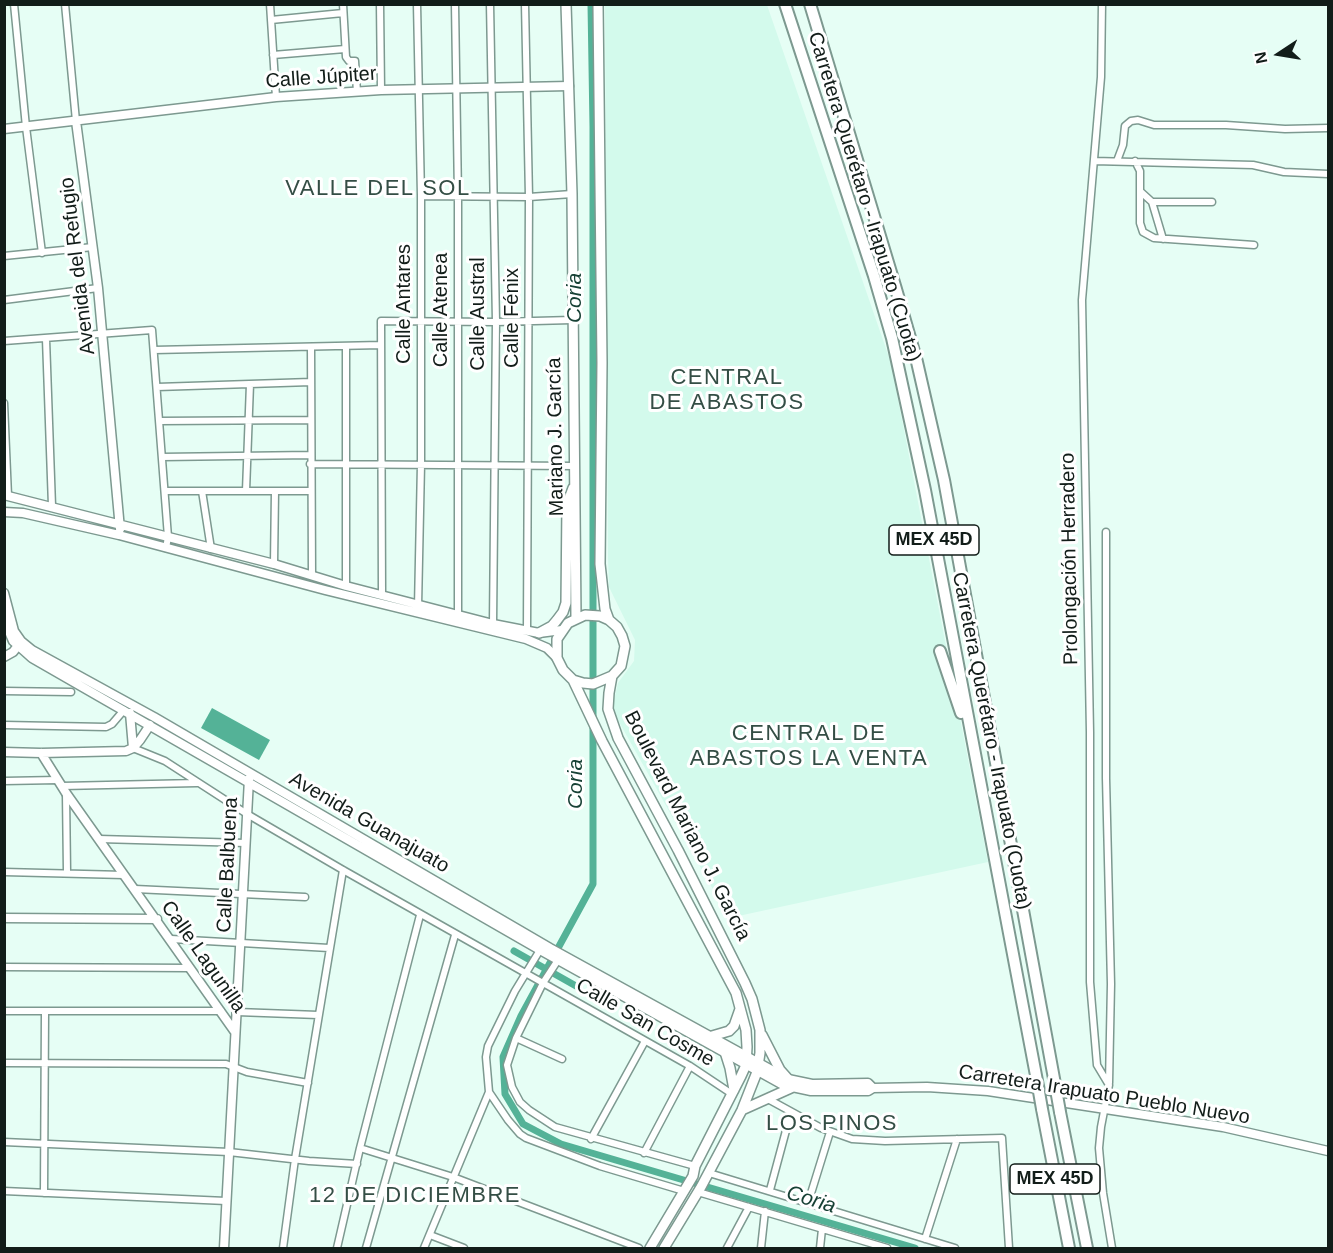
<!DOCTYPE html>
<meta charset="utf-8">
<style>
body{margin:0}
#map{position:relative;width:1333px;height:1253px;overflow:hidden;background:#e6fef5;font-family:Arial,sans-serif}
canvas{display:block}
.frame{position:absolute;inset:0;border:6px solid #121d19;pointer-events:none}
.north{position:absolute;left:1249px;top:24px;width:60px;height:60px;-webkit-text-stroke:4px #fff;paint-order:stroke;rotate:258deg;font-size:16px;font-weight:700;line-height:24px;text-align:center;color:#121d19}
.north::after{content:'';display:block;margin:auto;width:21px;height:27px;background:#121d19;clip-path:polygon(50% 0,100% 100%,50% 72%,0 100%)}
</style>
<div id="map">
<canvas width="1333" height="1253"></canvas>
<div class="frame"></div>
<div class="north">N</div>
</div>
<script>
const g = document.querySelector('canvas').getContext('2d');
g.lineJoin = 'round';
function fill(path, color) { g.fillStyle = color; g.fill(path, 'evenodd'); }
const poly = rows => new Path2D(rows.map(r => 'M' + r).join(''));
function trace(path, color, width, dash) { g.strokeStyle = color; g.lineWidth = width; g.lineCap = dash ? 'butt' : 'round'; g.setLineDash(dash || []); g.stroke(path); }
function drawText(font, color, halo, rows, align = 'center') {
  g.font = font + ' Arial,sans-serif'; g.lineWidth = 6; g.setLineDash([]); g.textBaseline = 'middle'; g.strokeStyle = halo; g.fillStyle = color; for (const [text, x, y, turn = 0] of rows) {
    g.save(); g.translate(x, y); g.rotate((+turn || 0) * Math.PI / 180); g.textAlign = isNaN(turn) ? turn : align; if (halo) g.strokeText(text, 0, 0); g.fillText(text, 0, 0); g.restore();
  }
}
fill(poly([
 [605,5,767,5,891,363,988,862,729,918,614,713,614,700,618,683,634,661,635,640,609,587,608,557]
]), '#d3faec');
fill(poly([
 [212,708,270,740,259,760,201,728]
]), '#54b297');
trace(poly([
 [591,4,593,127,593,884,521,1016,503,1057,505,1094,523,1124,561,1144,915,1248],
 [514,951,576,986]
]), '#54b297', 7);
const street = poly([
 [14,4,26,127,42,253],
 [65,4,76,121],
 [270,4,276,97],
 [343,4,346,57,349,61,355,61,357,92],
 [380,4,381,90],
 [417,4,421,196,421,464,418,607],
 [455,4,458,197,458,615],
 [490,4,496,322,493,624],
 [525,4,529,197,527,631],
 [1102,4,1101,77,1082,300,1090,732,1090,982,1097,1065,1109,1085,1101,1127,1099,1148,1103,1193,1112,1248],
 [271,20,343,13],
 [273,55,345,49],
 [1094,161,1253,165,1284,172,1328,174],
 [1117,161,1123,145,1125,126,1131,121,1138,120,1154,125,1226,125,1285,129,1328,128],
 [1135,161,1140,171,1140,223,1143,232,1154,238,1254,245],
 [1141,192,1152,202,1212,202],
 [421,196,529,197,572,194],
 [1152,202,1163,239],
 [4,256,93,247],
 [4,300,98,288],
 [46,339,52,506],
 [4,341,152,330,168,537,166,548],
 [346,346,346,586],
 [311,347,312,576],
 [154,350,381,345],
 [157,387,311,382],
 [4,403,8,496],
 [159,421,311,420],
 [162,457,311,455],
 [310,464,575,466],
 [165,491,310,491],
 [202,491,211,549],
 [246,491,250,384],
 [1106,532,1106,778,1111,984,1109,1083],
 [274,564,275,491],
 [382,594,381,321,496,322,572,320],
 [4,691,71,692],
 [4,725,106,727,112,724,124,710],
 [133,748,165,761,247,814,343,870,690,1066,732,1094],
 [4,781,58,780],
 [62,786,197,783],
 [66,794,67,872],
 [99,839,246,843],
 [4,872,124,875],
 [135,889,305,897],
 [171,939,329,948],
 [558,960,543,983,516,1038,507,1065,512,1087,520,1102,529,1110,555,1127,695,1166],
 [4,967,190,968],
 [4,1011,221,1011],
 [237,1012,318,1015],
 [516,1038,562,1059],
 [4,1063,226,1064,247,1072,308,1083],
 [489,1092,508,1120,520,1134,526,1138,600,1166,684,1191],
 [768,1099,821,1128,852,1139,885,1141,1002,1138,1009,1248],
 [591,1139,645,1041],
 [4,1142,229,1152,309,1161,357,1164],
 [360,1148,453,1177,639,1248],
 [644,1153,690,1066],
 [709,1173,955,1248],
 [770,1190,791,1112],
 [4,1191,226,1201],
 [698,1192,887,1248],
 [44,1193,45,1012],
 [808,1203,830,1132],
 [430,1235,464,1248],
 [925,1239,957,1139],
 [283,1248,295,1159,343,870],
 [337,1248,360,1148,420,915],
 [366,1248,455,935],
 [424,1248,489,1092,486,1057,488,1046,515,991,540,950],
 [727,1248,749,1207],
 [761,1248,765,1211],
 [820,1248,822,1229]
]);
const secondary = poly([
 [76,121,98,288,120,529],
 [4,129,276,97,381,90,569,86],
 [4,495,274,564,346,586,493,624,539,633,562,630],
 [4,512,23,513,119,535,325,590,526,639,547,648,557,658],
 [4,593,14,631,21,641,32,650,154,717,550,948,788,1079,812,1084,868,1083,873,1088],
 [4,620,13,641,32,658,540,950,783,1085,811,1091,868,1091,873,1088,927,1087,988,1091,1223,1127,1328,1151],
 [4,657,13,652,20,643],
 [130,713,133,748],
 [4,752,41,753,126,751,133,748,140,740,150,725],
 [41,753,66,793,235,1032],
 [4,918,157,919],
 [224,1248,249,779]
]);
const primary = poly([
 [566,4,572,194,576,618],
 [598,4,602,363,600,564,605,609,609,620,617,627,622,636,625,646,621,666,612,676,609,693,608,709,618,738,678,850,745,983,752,999,760,1030,760,1053,757,1072,742,1110,701,1187,664,1248],
 [609,620,600,616,585,615,568,623,557,639,557,658,563,670,573,680,602,741,736,993,746,1030,747,1047,746,1065,741,1076,695,1166,693,1176,650,1248],
 [539,633,552,626,557,620,563,612,566,603,567,504,573,488],
 [573,680,583,683,593,684,612,676],
 [762,1035,780,1070,788,1079],
 [712,1036,729,1031,734,1026,740,1009],
 [725,1052,730,1068,734,1090],
 [742,1110,791,1088]
]);
const highway = poly([
 [785,4,874,276,892,338,925,490,1038,1086],
 [810,4,896,289,917,362,944,480,1055,1084],
 [940,651,961,713],
 [1042,1109,1069,1248],
 [1060,1112,1087,1248]
]);
trace(street, '#7d9990', 9);
trace(secondary, '#7d9990', 11);
trace(primary, '#7d9990', 12);
trace(highway, '#7d9990', 14);
trace(street, '#fff', 6);
trace(secondary, '#fff', 8);
trace(primary, '#fff', 9);
trace(highway, '#fff', 10);
const highwayBridge = poly([
 [1055,1084,1060,1112],
 [1038,1086,1042,1109]
]);
trace(highwayBridge, '#7d9990', 14, []);
trace(highwayBridge, '#fff', 10);
for (const [x, y, w] of [
 [934,540,90],
 [1055,1179,90]
]) { const box = new Path2D(); box.roundRect(x - w / 2, y - 15, w, 30, 4.5); g.fillStyle = '#fff'; g.fill(box); trace(box, '#121d19', 1.5); }
drawText('bold 18px', '#121d19', null, [
 ["MEX 45D",934,540],
 ["MEX 45D",1055,1179]
]);
drawText('20px', '#121d19', '#fff', [
 ["Calle Júpiter",321,78,-4],
 ["Carretera Querétaro - Irapuato (Cuota)",864,197,73],
 ["Avenida del Refugio",78,266,-97],
 ["Calle Antares",404,304,-90],
 ["Calle Atenea",441,310,-90],
 ["Calle Austral",478,314,-90],
 ["Calle Fénix",512,318,-90],
 ["Mariano J. García",556,437,-91],
 ["Prolongación Herradero",1070,559,-91],
 ["Carretera Querétaro - Irapuato (Cuota)",991,741,79],
 ["Avenida Guanajuato",369,823,30],
 ["Boulevard Mariano J. García",687,826,63],
 ["Calle Balbuena",228,865,-87],
 ["Calle Lagunilla",203,957,55],
 ["Calle San Cosme",645,1023,30],
 ["Carretera Irapuato Pueblo Nuevo",1104,1095,9]
]);
drawText('italic 21px', '#174135', '#fff', [
 ["Coria",575,298,-90],
 ["Coria",576,784,-90],
 ["Coria",811,1200,17]
]);
g.letterSpacing = '1.5px';
drawText('22px', '#344e45', '#fff', [
 ["VALLE DEL SOL",378,189],
 ["CENTRAL",727,378],
 ["DE ABASTOS",727,403],
 ["CENTRAL DE",809,734],
 ["ABASTOS LA VENTA",809,759],
 ["LOS PINOS",832,1124],
 ["12 DE DICIEMBRE",415,1196]
]);
g.letterSpacing = '0px';
</script>
